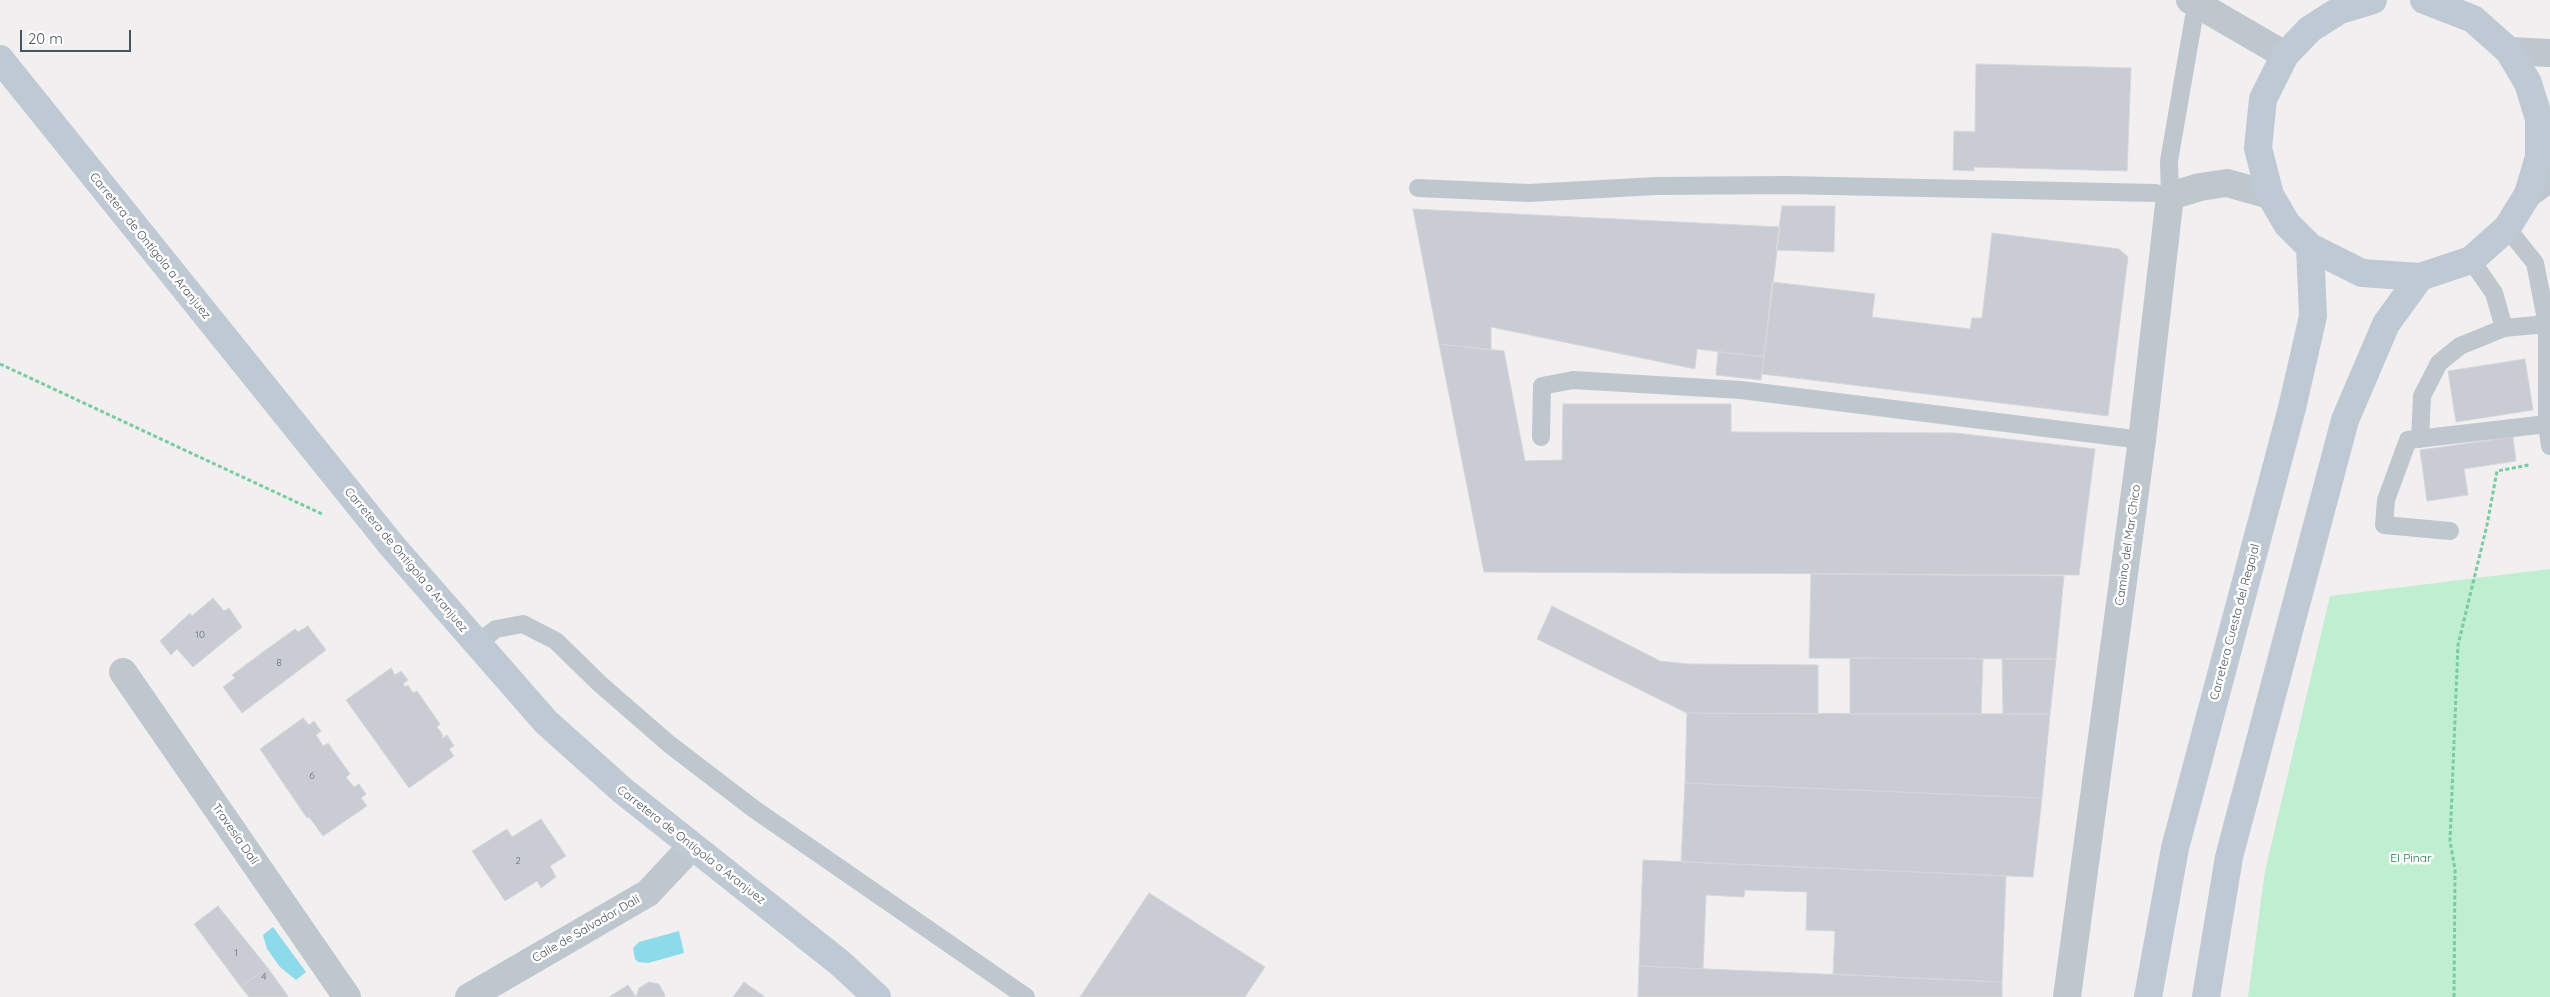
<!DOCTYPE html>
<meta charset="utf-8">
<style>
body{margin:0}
#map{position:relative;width:2550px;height:997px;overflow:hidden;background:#f2eff0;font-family:Quicksand,sans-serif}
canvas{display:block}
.scale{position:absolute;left:20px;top:30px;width:111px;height:22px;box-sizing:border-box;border:2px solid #48535d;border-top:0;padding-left:6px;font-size:15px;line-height:18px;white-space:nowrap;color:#48535d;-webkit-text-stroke:4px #fff;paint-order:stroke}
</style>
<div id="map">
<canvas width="2550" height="997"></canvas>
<div class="scale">20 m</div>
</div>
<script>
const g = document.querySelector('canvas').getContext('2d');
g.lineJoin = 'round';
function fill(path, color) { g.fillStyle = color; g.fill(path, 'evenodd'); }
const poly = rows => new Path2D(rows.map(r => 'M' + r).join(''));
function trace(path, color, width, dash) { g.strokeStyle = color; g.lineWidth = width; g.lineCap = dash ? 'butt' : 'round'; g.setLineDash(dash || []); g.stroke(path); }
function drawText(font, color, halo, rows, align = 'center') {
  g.font = font + ' Quicksand,sans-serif'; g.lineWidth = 5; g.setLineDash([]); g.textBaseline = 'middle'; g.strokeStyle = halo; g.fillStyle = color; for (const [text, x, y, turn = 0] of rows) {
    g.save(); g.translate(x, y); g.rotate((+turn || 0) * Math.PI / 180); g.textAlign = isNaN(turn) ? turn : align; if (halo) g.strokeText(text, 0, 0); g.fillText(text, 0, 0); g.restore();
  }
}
fill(poly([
 [2550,569,2550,997,2248,997,2265,871,2330,596]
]), '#bfeed0');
fill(poly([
 [273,927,306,972,296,980,280,967,267,949,263,935],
 [679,931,684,953,648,963,638,962,635,959,633,948,639,942]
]), '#8ddaea');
const building = poly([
 [1976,64,2131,68,2127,171,1974,167,1974,171,1953,170,1954,131,1975,132,1976,64],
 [1782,206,1835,206,1834,252,1776,250,1782,206],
 [1413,209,1780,227,1764,357,1697,349,1695,369,1491,327,1491,350,1439,344,1413,209],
 [1992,233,2119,249,2128,257,2108,416,1762,374,1772,282,1875,294,1872,317,1970,329,1972,318,1982,318,1992,233],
 [1439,344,1504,351,1525,461,1562,460,1563,404,1731,404,1731,432,1955,433,2095,449,2079,575,1484,572,1439,344],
 [1718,352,1764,357,1761,380,1716,375,1718,352],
 [2525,359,2533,410,2456,422,2448,371,2525,359],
 [2513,437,2516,461,2464,469,2468,495,2427,501,2420,450,2513,437],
 [1811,574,2064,576,2056,659,1809,658,1811,574],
 [213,598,224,611,229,608,242,627,193,667,177,649,171,655,160,641,190,613,192,616,213,598],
 [1552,606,1660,661,1688,664,1818,665,1818,714,1687,713,1537,639,1552,606],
 [308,626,326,650,242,713,223,687,235,678,232,675,267,649,295,629,298,632,308,626],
 [1850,658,1983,659,1981,714,1850,714,1850,658],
 [2002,659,2056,659,2050,714,2003,714,2002,659],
 [391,668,395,675,401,671,408,680,403,684,405,687,408,685,413,693,417,691,440,724,437,727,443,735,442,739,447,735,454,746,449,749,454,756,409,788,346,700,391,668],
 [1687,713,2050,714,2042,798,1685,783,1687,713],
 [303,718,309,725,314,721,321,731,316,735,323,746,328,743,350,774,346,777,354,787,359,784,366,794,361,798,367,806,323,836,309,817,307,818,260,749,303,718],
 [1685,783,2042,798,2033,877,1681,862,1685,783],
 [541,819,566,856,550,866,556,877,541,888,537,881,505,901,472,851,507,829,512,837,541,819],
 [1643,860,2006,876,2002,982,1833,974,1835,931,1806,930,1807,892,1745,890,1744,897,1706,895,1703,969,1639,966,1643,860],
 [1149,893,1265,967,1245,997,1080,997,1149,893],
 [218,906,267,967,241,987,194,924,218,906],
 [1639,966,2002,982,2002,997,1638,997,1639,966],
 [267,967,288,996,287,997,249,997,241,987,267,967],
 [649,982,659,984,665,995,664,997,636,997,639,988,649,982],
 [744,982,765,997,733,997,744,982],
 [628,985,636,997,609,997,628,985]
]);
fill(building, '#c9ccd2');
trace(building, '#d4d6db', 1);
trace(poly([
 [0,364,322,514],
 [2454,997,2455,870,2450,841,2458,645,2487,525,2497,471,2529,465]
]), '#78cc9f', 3, [4, 2.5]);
trace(poly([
 [1418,188,1529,193,1656,186,1786,185,2155,193,2170,196,2169,161,2196,5],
 [2507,228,2535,263,2547,324,2547,424],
 [2471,260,2494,293,2504,328],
 [1541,437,1542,386,1573,380,1741,390,2142,440],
 [2420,439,2422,396,2439,363,2460,346,2504,328,2547,324],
 [2450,531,2384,525,2386,500,2408,440,2547,424,2550,446],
 [476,644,496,629,523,624,556,641,600,684,669,744,754,809,1026,997]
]), '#bec7ce', 18);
trace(poly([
 [2190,0,2285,55],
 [2509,51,2550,53],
 [2528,194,2550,178],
 [123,672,347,997],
 [469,997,648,893,692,846],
 [2067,997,2142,440,2170,196,2200,187,2227,183,2270,195]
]), '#bec7ce', 28);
trace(poly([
 [2373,0,2340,10,2310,29,2285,55,2263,99,2258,148,2270,195,2287,224,2310,247,2362,273,2420,277,2471,260,2507,228,2528,194,2539,157,2539,119,2528,83,2509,51,2473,19,2424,0],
 [0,59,393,547,546,722,622,790,840,963,877,997],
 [2148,997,2175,848,2292,408,2313,316,2310,247],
 [2206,997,2229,857,2345,420,2386,324,2420,277]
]), '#bec9d3', 28);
drawText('10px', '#68717a', null, [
 ["10",200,635],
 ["8",279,663],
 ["6",312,776],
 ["2",518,861],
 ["1",236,953],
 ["4",264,977]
]);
drawText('12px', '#48535d', '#fff', [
 ["Carretera de Ontígola a Aranjuez",150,246,51],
 ["Camino del Mar Chico",2128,545,-82],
 ["Carretera de Ontígola a Aranjuez",406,560,50],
 ["Carretera Cuesta del Regajal",2235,622,-75],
 ["Travesía Dalí",235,834,55],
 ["Carretera de Ontígola a Aranjuez",691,845,38],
 ["Calle de Salvador Dalí",586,929,-30]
]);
drawText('12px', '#197d48', '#fff', [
 ["El Pinar",2411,858]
]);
</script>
